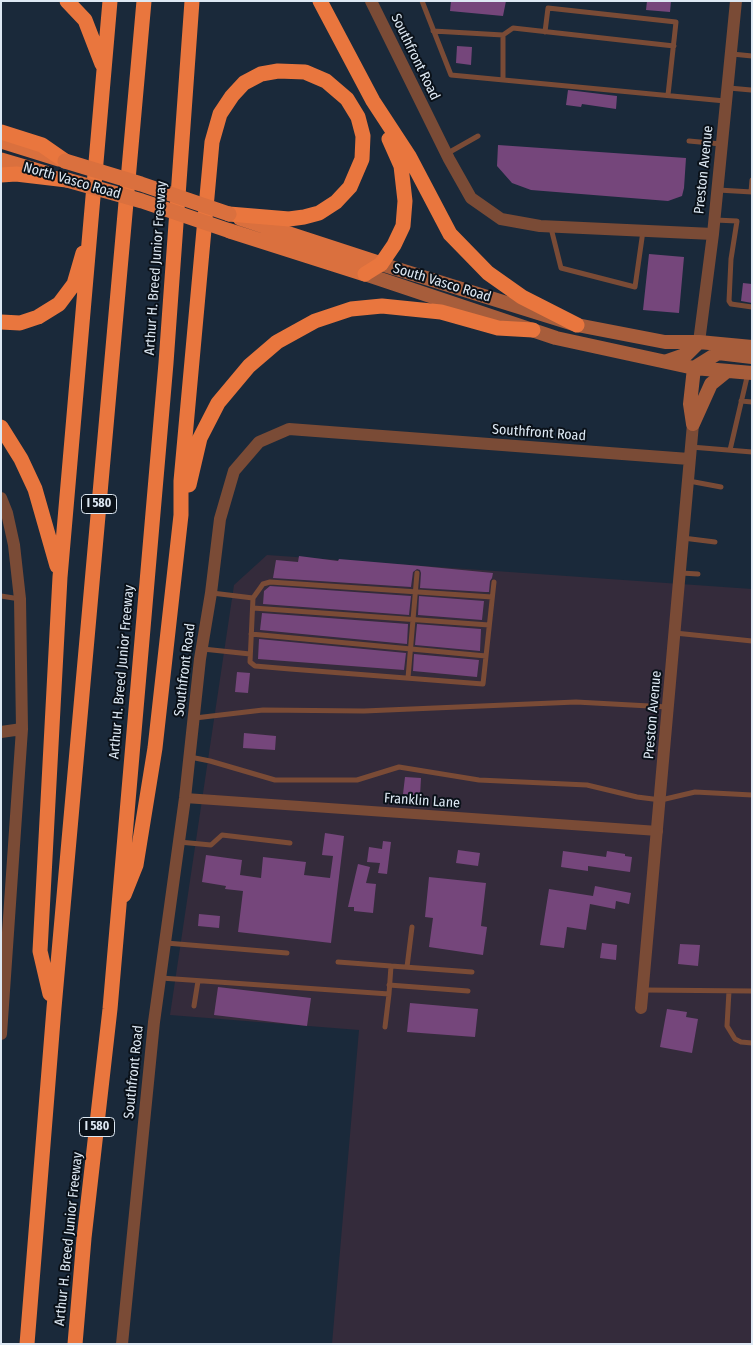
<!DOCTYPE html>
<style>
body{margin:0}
#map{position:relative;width:753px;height:1345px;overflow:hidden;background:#1a293a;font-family:"Fira Sans Condensed",sans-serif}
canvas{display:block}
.frame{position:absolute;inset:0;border:2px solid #dde8f3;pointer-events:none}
</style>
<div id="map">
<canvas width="753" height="1345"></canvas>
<div class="frame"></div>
</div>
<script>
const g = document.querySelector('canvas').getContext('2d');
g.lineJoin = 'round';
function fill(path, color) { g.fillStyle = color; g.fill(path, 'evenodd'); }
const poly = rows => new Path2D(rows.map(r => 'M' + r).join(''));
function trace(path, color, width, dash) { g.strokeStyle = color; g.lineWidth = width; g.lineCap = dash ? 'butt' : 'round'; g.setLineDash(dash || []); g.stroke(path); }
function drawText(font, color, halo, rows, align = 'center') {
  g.font = font + ' "Fira Sans Condensed",sans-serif'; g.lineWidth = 4; g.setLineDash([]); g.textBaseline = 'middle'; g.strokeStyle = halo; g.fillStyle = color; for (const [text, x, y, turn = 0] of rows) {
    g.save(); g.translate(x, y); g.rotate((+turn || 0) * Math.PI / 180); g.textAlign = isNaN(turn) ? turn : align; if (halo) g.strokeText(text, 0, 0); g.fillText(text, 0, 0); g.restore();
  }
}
fill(poly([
 [267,555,752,589,752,1344,332,1344,359,1030,170,1015,234,585]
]), '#342b3b');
fill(poly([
 [451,1,506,1,503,16,450,11],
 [647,1,671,1,670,12,646,10],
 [457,46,472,47,471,65,456,63],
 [568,90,617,96,616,109,582,104,581,107,566,105],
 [498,145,686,158,684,188,682,196,668,201,531,190,512,183,497,166],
 [649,254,684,257,679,313,643,310],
 [743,283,752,284,752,303,741,301],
 [299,556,338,561,339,559,421,566,493,573,492,578,490,581,489,592,485,592,420,588,421,573,420,570,417,569,413,572,411,587,273,578,276,560,298,562],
 [270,586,411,596,409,615,263,604,264,591],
 [419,596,484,601,482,620,418,615],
 [262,613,408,624,407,644,260,630],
 [417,624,481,629,480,651,415,645],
 [259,639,406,653,404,670,258,659],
 [414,654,479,660,477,677,413,671],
 [237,672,250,673,248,693,235,692],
 [244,733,276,736,275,750,243,748],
 [405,777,421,778,420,796,403,794],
 [325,833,344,836,331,943,238,932,243,891,225,889,226,886,202,882,206,855,242,860,240,875,261,878,263,857,306,862,304,875,330,878,333,856,322,855],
 [383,841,391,842,387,874,378,873,380,863,367,862,369,847,382,849],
 [458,850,480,853,478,866,456,863],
 [563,851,606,857,607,851,625,854,625,856,632,857,630,872,588,866,588,871,561,867],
 [358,864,370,867,366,883,376,884,373,913,354,911,354,907,348,907],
 [429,877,486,883,481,926,487,927,483,955,429,947,433,918,425,917],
 [595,886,631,893,629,904,616,901,615,909,590,904,586,930,567,927,564,948,540,945,549,889,593,896],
 [199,914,220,916,219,928,198,926],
 [602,943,617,945,616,960,600,958],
 [680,944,700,945,698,966,678,964],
 [218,987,311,998,307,1026,214,1015],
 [410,1003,478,1009,475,1037,407,1032],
 [667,1009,687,1012,686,1017,698,1019,692,1053,660,1047]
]), '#75467b');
trace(poly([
 [422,1,451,75,725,101],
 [433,31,503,35,513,28,674,46],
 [545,32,548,8,676,22,668,95],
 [503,35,503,80],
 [732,54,752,56],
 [729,88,751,90],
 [689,141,721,144],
 [448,153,478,136],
 [718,190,752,192],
 [751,192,752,180],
 [715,220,737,221,731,259,729,301,731,304,752,307],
 [551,228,561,268,635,287,643,231],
 [741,401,752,402],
 [691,447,752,452],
 [730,450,748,373],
 [689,481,721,487],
 [683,538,715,542],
 [681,573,698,574],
 [212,593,253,598],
 [1,596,20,599],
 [492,597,270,582,263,584,253,598,250,662,255,666,290,669,483,684,494,582],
 [253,608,489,625],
 [675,633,752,641],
 [251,634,486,656],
 [203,649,250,654],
 [408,678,417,573],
 [195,718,263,710,364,711,576,702,668,707],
 [190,757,210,761,275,780,357,780,399,767,479,780,587,785,637,797,661,800,695,792,752,795],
 [179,842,211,845,222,835,290,843],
 [166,943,287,953],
 [338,962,391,966],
 [407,967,412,927],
 [161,978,389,994,391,966,472,972],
 [389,985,468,991],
 [644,990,752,991],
 [729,991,727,1026,735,1039,741,1042,752,1043],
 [194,1006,198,981],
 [385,1027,389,994]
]), '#7a4b36', 5);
trace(poly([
 [185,798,658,831]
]), '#7a4b36', 10);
trace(poly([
 [371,1,449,159,471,198,501,219,540,226,713,234],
 [699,342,713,234,736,1],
 [1,498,7,513,14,545,20,599,22,729,1,1034],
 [1,732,22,729],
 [641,1008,693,424],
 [122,1344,154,1022,185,798,200,659,211,593,220,519,234,471,259,442,289,429,689,459]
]), '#7a4b36', 12);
trace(poly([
 [381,264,577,325,665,342,699,342,752,347],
 [365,274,556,338,694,368,752,373],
 [667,361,687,354,699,342],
 [693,424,690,404,694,368,718,353,752,357],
 [693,424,711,384,727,371]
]), '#a75d3b', 14);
trace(poly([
 [1,141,59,159],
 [1,160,45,173],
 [240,218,381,264],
 [230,231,365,274]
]), '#da703e', 15);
trace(poly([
 [67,1,85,20,102,64],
 [320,1,373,101,409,156,450,234,488,273,522,297,577,325],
 [1,132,42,145,65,161],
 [1,175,16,174,67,180],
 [365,274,381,264,394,245,403,226,405,201,401,166,389,139],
 [1,322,20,323,38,317,59,304,74,284,83,253],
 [1,427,21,459,35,489,57,566],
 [189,485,200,438,218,403,249,366,277,342,315,321,351,309,382,306,441,312,498,328,533,330],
 [124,895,136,865,155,748,181,515,181,481,212,142,220,114,232,96,244,83,261,74,278,71,305,72,326,81,347,99,358,117,363,136,362,159,350,187,336,202,319,213,304,217,289,219,229,214],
 [50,994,40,951,60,577,110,1],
 [27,1344,54,1008,144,1],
 [75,1344,84,1238,110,1009,166,363,192,1]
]), '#e9763e', 15);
trace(poly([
 [65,161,141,184,229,214],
 [67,180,142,201,230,231]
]), '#da703e', 15);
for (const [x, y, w] of [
 [99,504,35],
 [97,1127,35]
]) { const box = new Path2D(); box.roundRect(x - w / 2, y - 9.5, w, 19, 4); g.fillStyle = '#0a1119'; g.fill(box); trace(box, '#dde8f3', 1); }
drawText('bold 12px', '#dde8f3', null, [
 ["I 580",99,504],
 ["I 580",97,1127]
]);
drawText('14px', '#dde8f3', '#0a1119', [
 ["Southfront Road",415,57,64],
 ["Preston Avenue",704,170,-84],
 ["North Vasco Road",72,181,16],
 ["Arthur H. Breed Junior Freeway",156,268,-86],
 ["South Vasco Road",442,283,17],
 ["Southfront Road",539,433,4],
 ["Southfront Road",185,670,-83],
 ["Arthur H. Breed Junior Freeway",122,672,-85],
 ["Preston Avenue",653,715,-85],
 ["Franklin Lane",422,801,4],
 ["Southfront Road",134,1072,-84],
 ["Arthur H. Breed Junior Freeway",69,1239,-84]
]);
</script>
